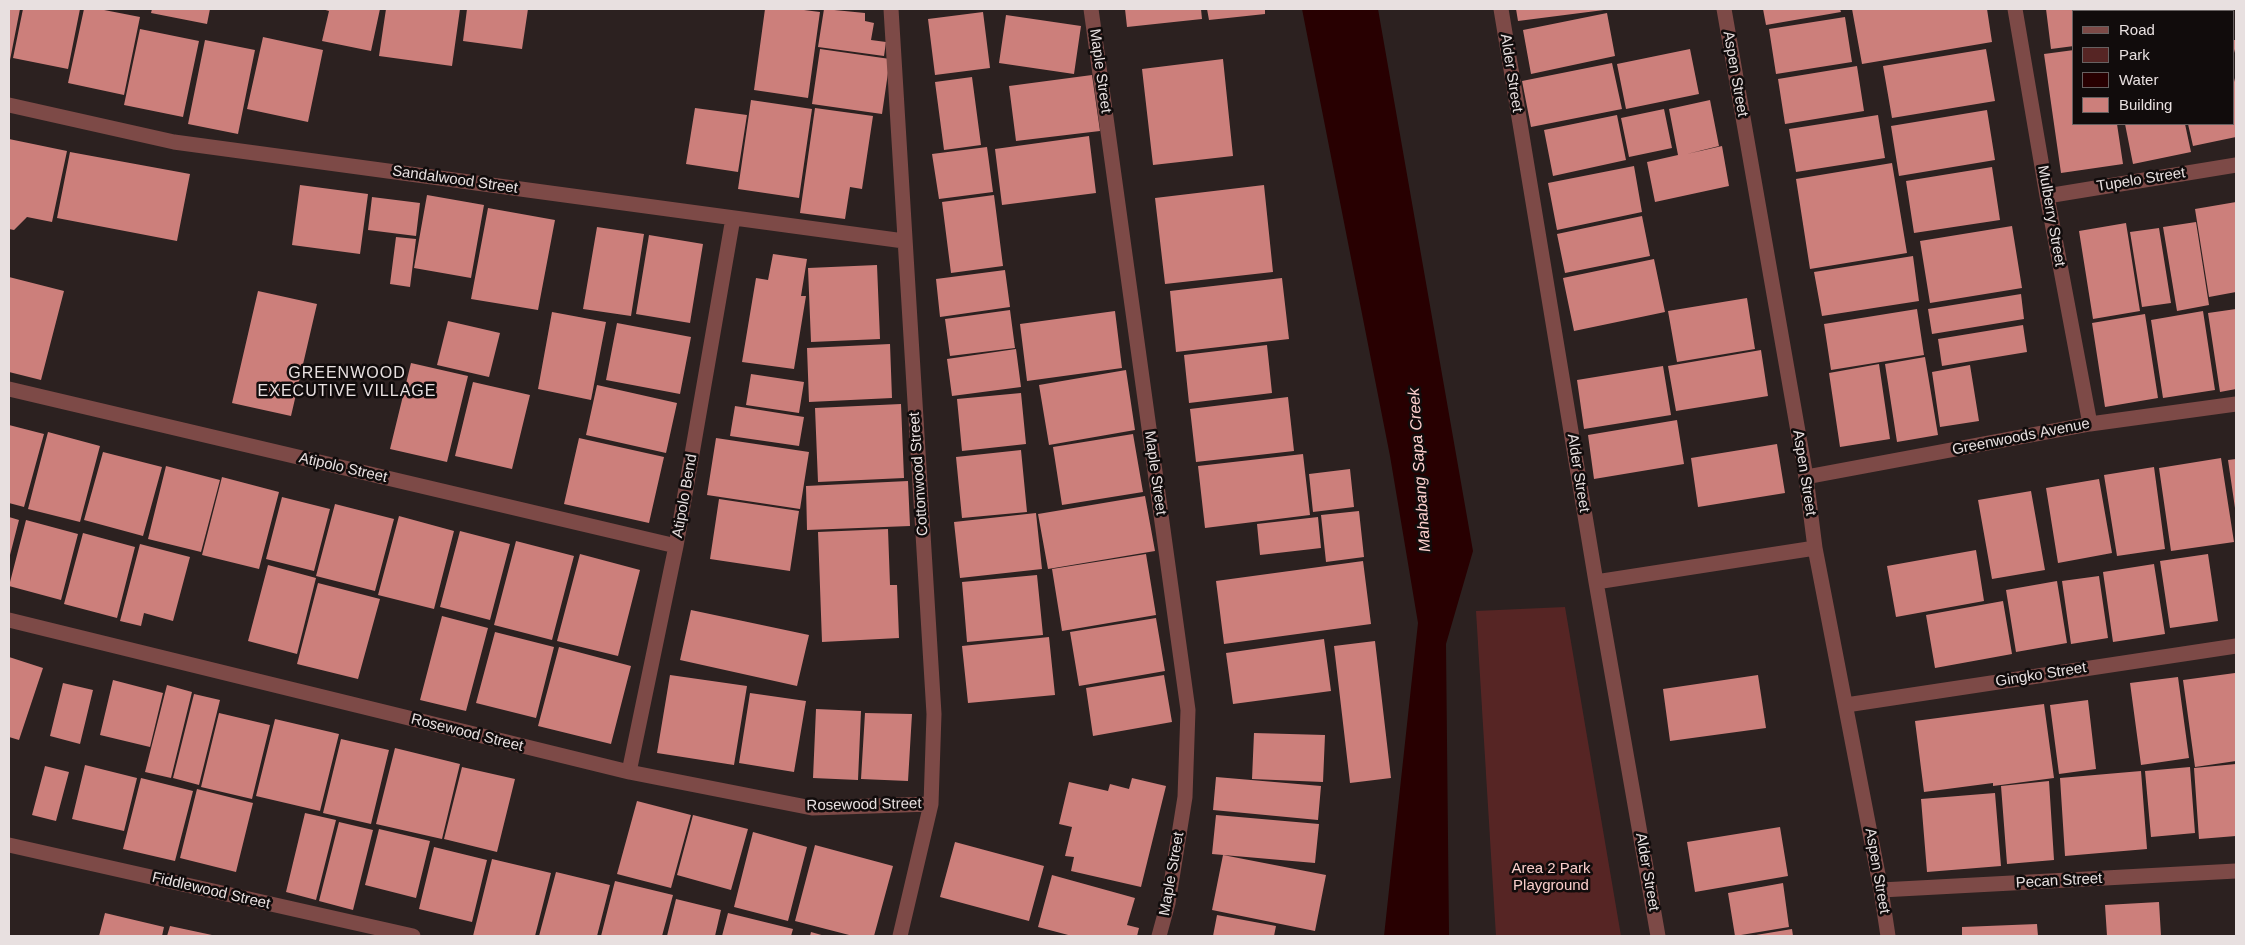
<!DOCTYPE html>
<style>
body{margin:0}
#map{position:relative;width:2245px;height:945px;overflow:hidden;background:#2c2120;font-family:Arial,sans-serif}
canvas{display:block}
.frame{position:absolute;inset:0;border:10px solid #e8e0e0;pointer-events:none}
.legend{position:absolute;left:2072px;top:10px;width:162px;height:115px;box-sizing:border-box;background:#110c0c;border:1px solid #676161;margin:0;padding:6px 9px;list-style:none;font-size:15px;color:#e8e0e0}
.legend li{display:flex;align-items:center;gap:10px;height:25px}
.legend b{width:25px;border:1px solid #676161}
</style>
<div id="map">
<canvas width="2245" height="945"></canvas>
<div class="frame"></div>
<ul class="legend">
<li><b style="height:6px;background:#7d4a47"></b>Road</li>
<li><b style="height:14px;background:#562524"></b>Park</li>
<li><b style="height:14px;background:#280001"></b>Water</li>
<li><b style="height:14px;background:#cc7f7b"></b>Building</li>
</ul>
</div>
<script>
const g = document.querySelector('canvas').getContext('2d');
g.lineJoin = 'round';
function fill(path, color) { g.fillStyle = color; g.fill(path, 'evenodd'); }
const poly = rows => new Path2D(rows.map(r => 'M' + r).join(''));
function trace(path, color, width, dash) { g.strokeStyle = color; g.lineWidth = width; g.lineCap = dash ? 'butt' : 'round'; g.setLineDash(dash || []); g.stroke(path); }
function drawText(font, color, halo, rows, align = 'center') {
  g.font = font + ' Arial,sans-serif'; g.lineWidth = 5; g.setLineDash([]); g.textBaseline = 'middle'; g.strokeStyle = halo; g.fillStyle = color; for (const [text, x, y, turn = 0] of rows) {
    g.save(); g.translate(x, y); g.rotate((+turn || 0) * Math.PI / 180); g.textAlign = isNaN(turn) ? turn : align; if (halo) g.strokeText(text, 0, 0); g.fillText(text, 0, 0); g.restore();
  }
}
fill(poly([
 [1565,607,1621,936,1496,936,1476,611]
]), '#562524');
fill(poly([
 [1302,9,1378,9,1473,551,1446,644,1449,936,1384,936,1418,623,1390,456]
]), '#280001');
fill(poly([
 [9,9,20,9,10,60,9,60],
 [23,9,80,9,68,69,13,58],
 [84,9,99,9,140,17,124,95,68,83],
 [152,9,210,9,207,24,151,13],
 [322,9,380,9,371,51,322,41,329,11],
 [386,9,460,9,452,66,379,56],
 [467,9,528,9,522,49,463,41],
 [765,9,796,9,820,12,808,98,754,90],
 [824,9,865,13,865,21,874,23,871,40,886,42,884,56,818,47],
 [1125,9,1201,9,1202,19,1127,27],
 [1207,9,1265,9,1265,14,1209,20],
 [1516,9,1604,9,1604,10,1518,21],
 [1763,9,1840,9,1841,12,1766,25],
 [1852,9,1987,9,1992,42,1862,64],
 [2046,9,2135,9,2135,11,2074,11,2074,46,2051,49],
 [983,12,990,68,935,75,928,19],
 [1607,13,1615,56,1531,74,1523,30],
 [1006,15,1081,26,1074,74,999,63],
 [1845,17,1852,62,1776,74,1769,29],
 [140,29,199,41,183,117,124,105],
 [263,37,323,50,308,122,247,109],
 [205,40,255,50,238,134,188,124],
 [2234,40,2236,40,2236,57,2234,49],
 [820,49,890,59,882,114,812,104],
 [1690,49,1699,94,1626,109,1617,64],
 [1986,49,1995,101,1892,118,1883,66],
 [2074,50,2074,124,2117,124,2123,164,2061,173,2044,54],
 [1223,59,1233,156,1153,165,1142,69],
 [1612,63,1622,109,1531,127,1522,81],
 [1857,66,1864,111,1785,124,1778,79],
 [1092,75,1100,131,1016,141,1009,86],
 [972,77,981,145,944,150,935,82],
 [2234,78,2236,86,2236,137,2193,146,2188,124,2234,124],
 [751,100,812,109,799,198,738,189],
 [1710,100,1719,146,1687,154,1722,146,1729,186,1655,202,1647,162,1678,155,1669,109],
 [695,108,747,115,738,172,686,164],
 [815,108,873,116,862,189,850,187,845,219,800,213],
 [1664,109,1672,148,1629,157,1621,118],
 [1987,110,1995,160,1899,176,1891,126],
 [1617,115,1626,160,1553,176,1544,130],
 [1878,115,1885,158,1796,172,1789,129],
 [2125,124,2185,124,2191,152,2133,164],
 [1089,136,1096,193,1002,205,995,149],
 [9,139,67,151,52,222,27,217,14,230,9,229],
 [987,147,993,192,939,199,932,154],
 [70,152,190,174,177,241,57,218],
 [1892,163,1907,253,1810,269,1796,179],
 [1634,166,1642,212,1557,230,1548,183],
 [1992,167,2000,220,1914,233,1906,181],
 [300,185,368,194,360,254,292,245],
 [1264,185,1273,272,1165,284,1155,198],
 [427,195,484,205,471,278,414,268],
 [994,195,1003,266,951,273,942,202],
 [372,197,420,203,416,236,368,230],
 [2236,202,2236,292,2209,297,2195,209],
 [488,208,555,220,538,310,471,299],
 [1642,216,1650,256,1565,273,1557,234],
 [2196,222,2209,305,2177,311,2163,227],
 [2126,223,2140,311,2093,319,2079,231],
 [2012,226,2022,288,1930,303,1920,241],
 [597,227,644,234,631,316,583,309],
 [2159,228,2171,303,2142,307,2130,232],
 [649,235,703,244,690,323,636,314],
 [396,237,416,239,410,287,390,284],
 [773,254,807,259,801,296,806,296,794,369,742,362,756,278,768,280],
 [1913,256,1919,301,1822,316,1814,272],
 [1654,259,1665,312,1574,331,1563,278],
 [877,265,880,339,811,342,808,268],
 [1005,270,1010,307,940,317,936,279],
 [9,277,64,291,41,380,9,372],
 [1282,278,1289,339,1176,352,1170,291],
 [258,291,317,304,291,416,232,403],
 [2021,294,2024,319,1932,334,1928,309],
 [1747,298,1755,349,1677,362,1668,311],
 [1917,309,1924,355,1831,370,1824,324],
 [2236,309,2236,389,2220,392,2208,313],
 [1010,310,1015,348,950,356,945,319],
 [1115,311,1122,368,1027,381,1020,324],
 [2203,311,2215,390,2163,398,2151,320],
 [552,312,606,322,591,400,538,389],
 [2145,314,2158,398,2105,407,2092,323],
 [448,321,500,333,489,377,437,365],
 [617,323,691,337,680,394,606,380],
 [2023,325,2027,352,1942,366,1938,339],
 [890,344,892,398,809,402,807,348],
 [1267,345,1272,393,1189,403,1184,355],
 [1016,349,1021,387,952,396,947,359],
 [1761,350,1768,396,1676,411,1668,366],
 [1925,357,1938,435,1897,442,1885,364],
 [411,363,468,376,447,462,390,449],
 [1879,364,1890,439,1840,447,1829,373],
 [1970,365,1979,421,1940,427,1932,372],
 [1663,366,1671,415,1584,429,1577,380],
 [1126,370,1135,430,1049,445,1039,385],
 [751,374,804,382,799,413,746,405],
 [473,382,530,395,512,469,455,456],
 [597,385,677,403,666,453,586,435],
 [1021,393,1026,444,962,451,957,399],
 [1288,397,1294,451,1196,462,1190,409],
 [901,404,904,478,818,482,815,408],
 [735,406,804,417,799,446,730,436],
 [1677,420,1684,464,1594,479,1588,435],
 [9,425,44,434,24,507,9,503],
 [48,432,100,446,80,522,28,509],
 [1133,434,1143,492,1062,505,1053,447],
 [579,438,664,457,649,523,564,504],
 [716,438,809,452,800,509,707,495],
 [1777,444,1785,493,1698,507,1691,458],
 [1021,450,1027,512,962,518,956,457],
 [103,452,162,467,143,536,84,520],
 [1303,454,1310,515,1205,528,1198,466],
 [2221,458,2234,542,2171,551,2159,468],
 [2236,459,2236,508,2235,508,2228,460],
 [166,466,220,480,201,552,148,539],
 [2154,467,2165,549,2117,556,2104,475],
 [1350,469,1354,507,1313,512,1309,474],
 [222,477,279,492,259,569,202,555],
 [2099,479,2112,553,2058,563,2046,488],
 [908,481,910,526,807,530,806,486],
 [2031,491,2045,570,1992,579,1978,500],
 [1145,496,1155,551,1048,569,1038,514],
 [282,497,330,509,314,571,266,559],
 [719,499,799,511,790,571,710,559],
 [335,504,394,519,375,591,316,576],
 [1359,511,1364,557,1326,562,1321,515],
 [1036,513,1042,569,960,578,954,522],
 [399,516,454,531,434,609,378,595],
 [9,517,19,520,9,559],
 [1318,517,1321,548,1260,555,1257,524],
 [26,520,78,534,61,600,9,586],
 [888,529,890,585,897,585,899,638,822,642,818,532],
 [460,531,510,544,490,620,440,607],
 [83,533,135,547,117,618,64,604],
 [516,541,574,556,552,640,494,625],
 [140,544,190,557,173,621,144,613,141,626,120,621],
 [1976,550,1984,601,1896,617,1887,566],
 [580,554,640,570,618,656,557,641],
 [1146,554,1156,615,1062,631,1052,569],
 [2208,554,2218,621,2170,628,2160,561],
 [1363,561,1371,624,1224,644,1216,581],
 [2154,564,2165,634,2113,642,2103,572],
 [268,565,316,578,297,654,248,641],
 [1037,575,1043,635,967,642,962,582],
 [2099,576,2108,638,2071,644,2062,581],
 [2057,581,2067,643,2016,652,2006,590],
 [318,583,380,599,358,679,297,664],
 [2003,601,2012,654,1935,668,1926,615],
 [691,610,809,635,797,686,680,660],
 [442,616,488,628,466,711,420,700],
 [1156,618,1165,671,1079,686,1070,632],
 [495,632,554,647,536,718,476,703],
 [1049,637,1055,695,968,703,962,646],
 [1324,639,1331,691,1233,704,1226,653],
 [1375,641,1391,778,1350,783,1334,646],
 [559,647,631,666,611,744,538,726],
 [9,657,43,668,19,740,9,737],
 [2235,673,2236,761,2195,767,2183,680],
 [670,675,747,686,734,765,657,753],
 [1164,675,1172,722,1093,736,1086,688],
 [1758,675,1766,728,1670,741,1663,689],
 [2178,677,2189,758,2141,765,2130,683],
 [113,680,163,693,150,747,100,735],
 [63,683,93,690,80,744,50,736],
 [167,685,192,692,171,778,145,772],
 [750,693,806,701,794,772,739,763],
 [194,694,220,700,199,785,173,778],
 [2088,700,2096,769,2059,774,2050,705],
 [2044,704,2054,778,1993,786,1993,783,1924,792,1915,721],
 [816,709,861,711,858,780,813,778],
 [219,713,270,725,252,799,201,787],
 [865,713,912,714,908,781,861,779],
 [275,719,339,734,320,811,256,796],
 [1254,733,1325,735,1323,782,1252,779],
 [341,739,389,750,371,824,323,813],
 [395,748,460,764,442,839,376,824],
 [2236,764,2236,836,2199,839,2194,768],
 [85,765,137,778,124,831,72,819],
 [45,766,69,772,56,821,32,815],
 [462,767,515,779,497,852,444,839],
 [2190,767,2195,833,2151,837,2145,771],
 [2141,771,2147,849,2065,856,2060,778],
 [1216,777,1321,786,1318,820,1213,810],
 [141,778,193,791,175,861,123,849],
 [1132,778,1166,786,1141,887,1071,871,1074,857,1065,856,1072,827,1059,824,1069,782,1108,791,1110,784,1129,789],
 [2049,781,2054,860,2007,864,2001,786],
 [197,789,253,803,236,872,180,858],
 [1995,793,2001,866,1927,872,1921,799],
 [637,801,691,815,671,888,617,874],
 [305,813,336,820,316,900,286,892],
 [693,815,748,829,731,890,677,875],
 [1216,815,1319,824,1315,863,1212,854],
 [339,822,373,830,353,910,319,901],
 [1780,827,1788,876,1695,892,1687,842],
 [379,829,430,841,416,898,365,885],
 [753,832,807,847,788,921,734,907],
 [955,842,1044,866,1029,921,940,897],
 [815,845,893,866,874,936,853,936,795,921],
 [434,847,487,860,472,922,419,909],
 [1223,855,1326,875,1315,931,1212,910],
 [492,859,551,873,535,936,473,936],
 [556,872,610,885,597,936,539,936],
 [1052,875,1135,898,1127,925,1139,928,1137,936,1072,936,1038,927],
 [615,881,673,895,662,936,601,936],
 [1783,883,1789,927,1735,936,1728,893],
 [676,899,721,910,715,936,667,936],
 [2159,902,2161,936,2107,936,2105,905],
 [105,913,164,927,162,936,99,936],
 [728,913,793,929,791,936,722,936],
 [1217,915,1276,926,1274,936,1213,936],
 [2037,924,2038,936,1962,936,1962,927],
 [170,926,212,935,212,936,167,936],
 [1792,929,1793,936,1756,936,1756,935],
 [811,932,825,936,810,936]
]), '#cc7f7b');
trace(poly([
 [891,9,934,714,931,804,900,936],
 [1091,9,1188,710,1185,797,1168,903,1159,936],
 [1501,9,1596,582,1658,936],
 [1724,9,1806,477,1815,548,1881,890,1888,936],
 [2015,9,2047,196,2090,424],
 [9,105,174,142,904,241],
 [2047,196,2236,165],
 [9,389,676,546],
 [1806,477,2090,424,2236,404],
 [1596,582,1815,548],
 [9,620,629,772,812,808,931,804],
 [1846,705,2236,646],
 [629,772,676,546,733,218],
 [9,845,413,936],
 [1881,890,2236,871]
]), '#7d4a47', 15);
drawText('15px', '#e8e0e0', '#110c0c', [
 ["Maple Street",1100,71,82],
 ["Alder Street",1511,73,81],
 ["Aspen Street",1735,74,80],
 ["Sandalwood Street",455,180,8],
 ["Tupelo Street",2141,180,-9],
 ["Mulberry Street",2051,216,80],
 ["Greenwoods Avenue",2021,437,-11],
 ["Atipolo Street",343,468,13],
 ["Maple Street",1155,473,82],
 ["Alder Street",1578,473,81],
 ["Aspen Street",1804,473,81],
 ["Cottonwood Street",919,474,-94],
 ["Atipolo Bend",685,496,-80],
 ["Gingko Street",2041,675,-9],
 ["Rosewood Street",467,733,14],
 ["Rosewood Street",864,805,-1],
 ["Aspen Street",1877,871,80],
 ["Alder Street",1647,872,80],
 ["Maple Street",1172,874,-80],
 ["Pecan Street",2059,881,-3],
 ["Fiddlewood Street",211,891,13]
]);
drawText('15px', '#facecb', '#110c0c', [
 ["Area 2 Park",1551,869],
 ["Playground",1551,886]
]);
g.letterSpacing = '1px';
drawText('16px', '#e8e0e0', '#110c0c', [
 ["GREENWOOD",347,374],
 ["EXECUTIVE VILLAGE",347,392]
]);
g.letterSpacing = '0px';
drawText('italic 16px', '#fed1ce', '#110c0c', [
 ["Mahabang Sapa Creek",1420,470,-94]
]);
</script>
